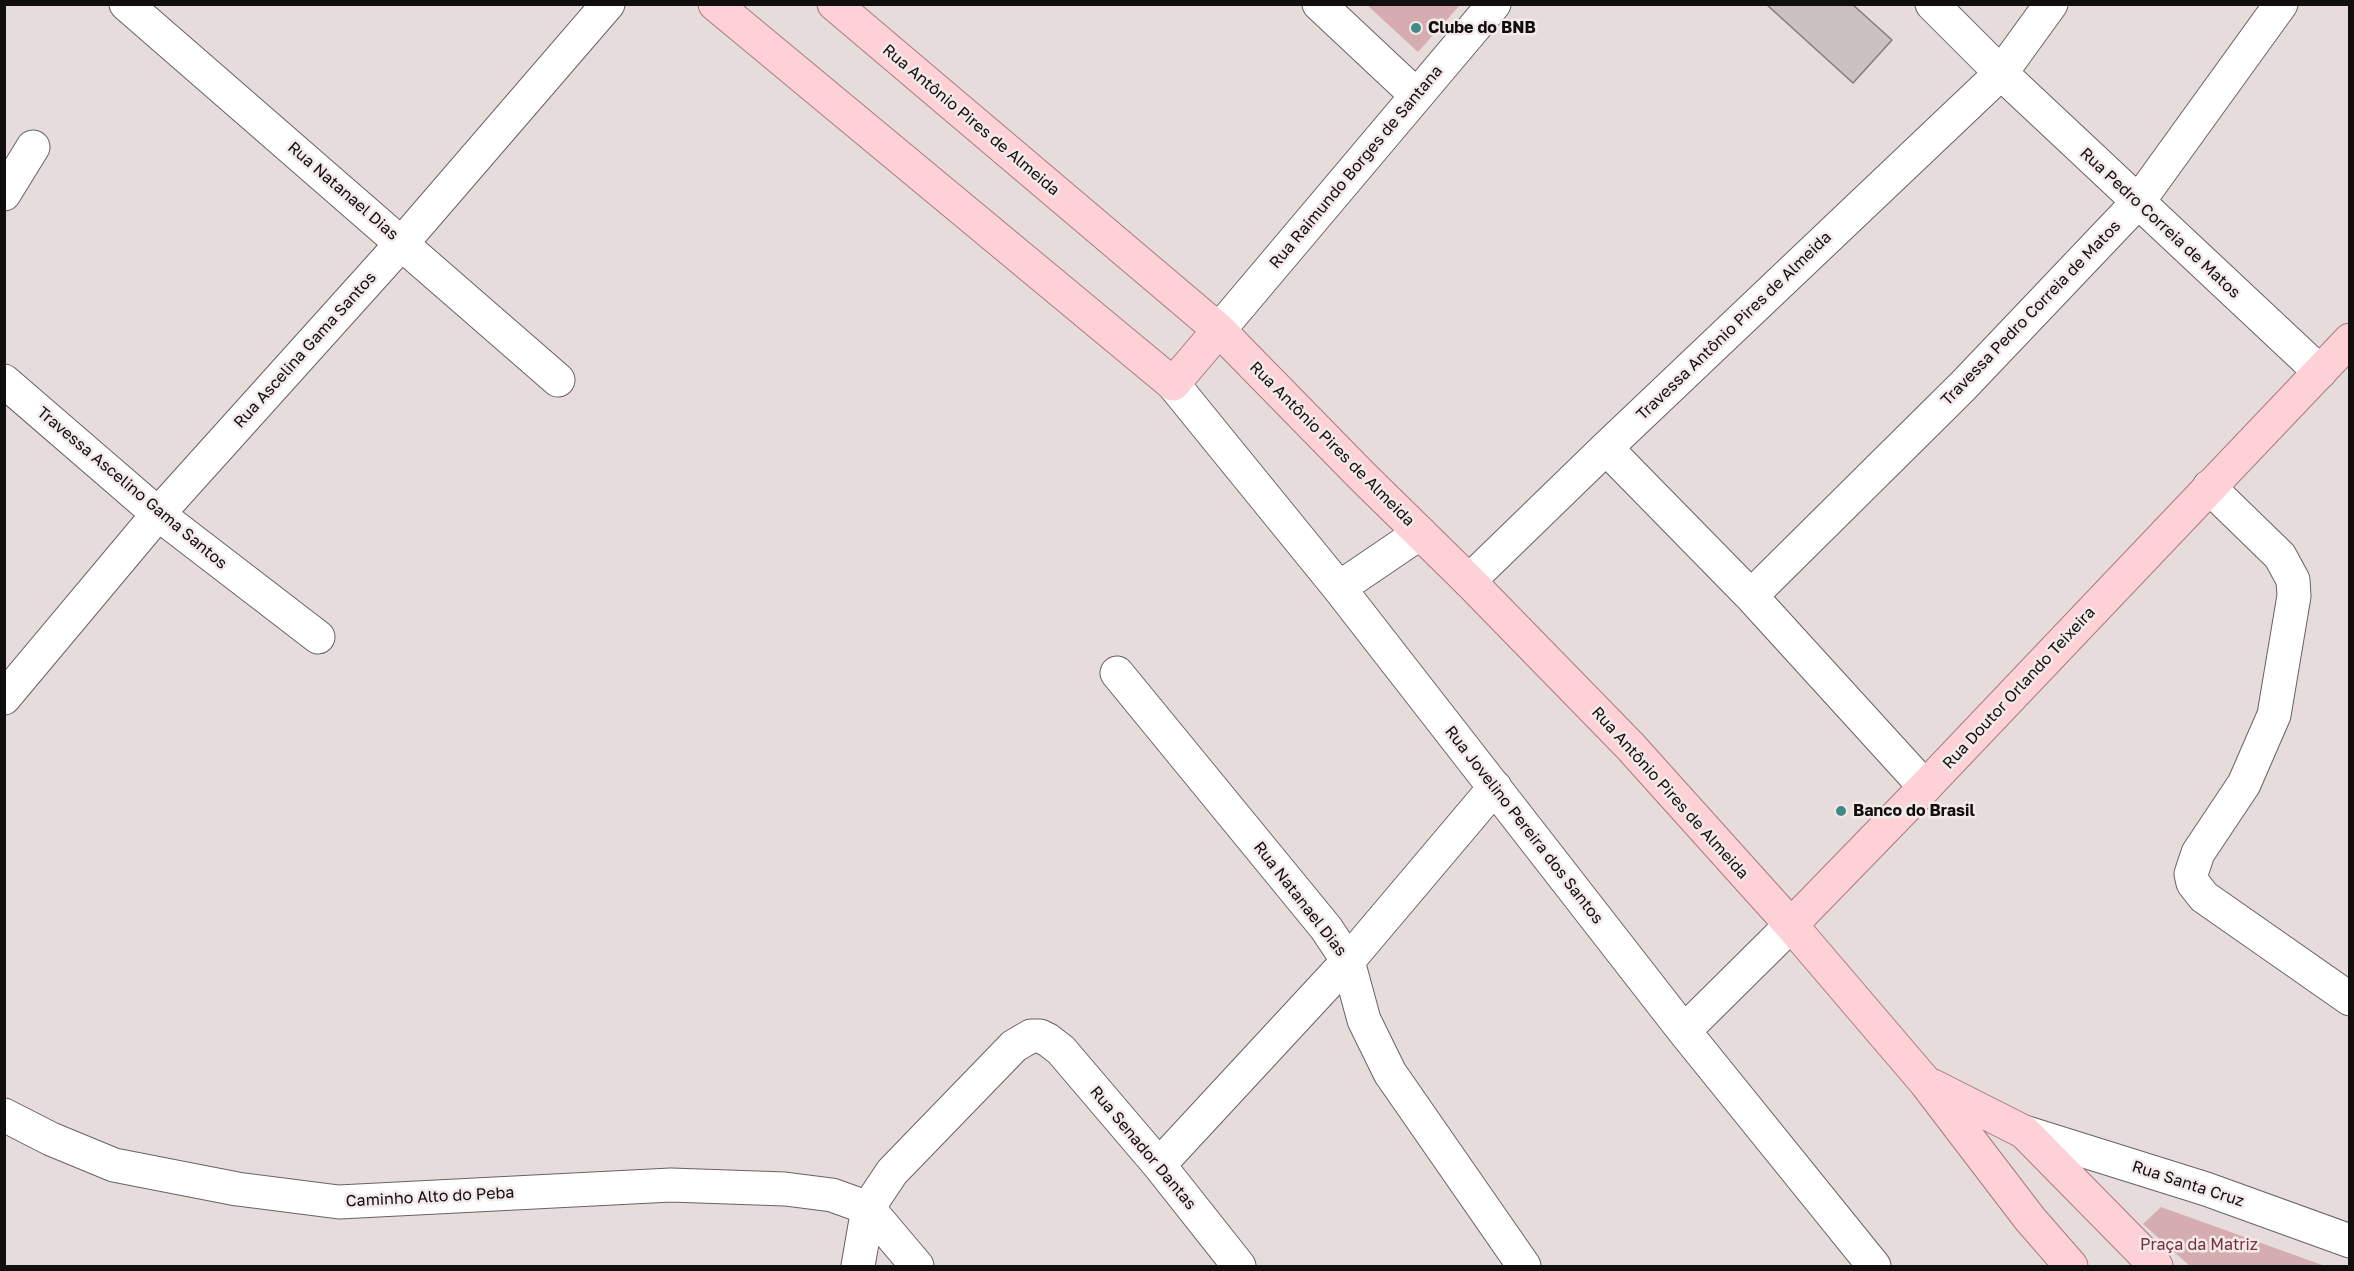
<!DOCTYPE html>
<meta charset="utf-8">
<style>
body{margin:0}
#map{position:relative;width:2354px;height:1271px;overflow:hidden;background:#e7dcdc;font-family:"Golos Text",sans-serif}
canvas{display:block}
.frame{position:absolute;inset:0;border:6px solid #110e0e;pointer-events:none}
</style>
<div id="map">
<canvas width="2354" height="1271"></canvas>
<div class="frame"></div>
</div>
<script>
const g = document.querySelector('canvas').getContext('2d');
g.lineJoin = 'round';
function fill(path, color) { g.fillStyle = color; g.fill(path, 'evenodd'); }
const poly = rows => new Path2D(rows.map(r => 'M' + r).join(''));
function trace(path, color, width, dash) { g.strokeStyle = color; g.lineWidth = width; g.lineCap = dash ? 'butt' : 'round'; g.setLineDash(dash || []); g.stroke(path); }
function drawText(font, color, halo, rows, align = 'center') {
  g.font = font + ' "Golos Text",sans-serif'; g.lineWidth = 5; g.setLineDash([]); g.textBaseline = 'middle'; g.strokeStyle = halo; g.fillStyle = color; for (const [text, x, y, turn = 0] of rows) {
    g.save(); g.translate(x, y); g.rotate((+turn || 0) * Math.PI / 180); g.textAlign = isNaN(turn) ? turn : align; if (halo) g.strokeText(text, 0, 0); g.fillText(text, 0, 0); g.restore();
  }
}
fill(poly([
 [1367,5,1460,5,1418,52],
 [2161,1207,2325,1266,2190,1266,2143,1224]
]), '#d5adb1');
const building = poly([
 [1766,4,1852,4,1892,40,1853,83,1766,4]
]);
fill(building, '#ccc1c2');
trace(building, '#847a7b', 1.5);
const minor = poly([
 [126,4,558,380],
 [1319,4,1416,95],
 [1932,4,2001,73,2320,372],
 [4,194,33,147],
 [1219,330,1494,4],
 [4,381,158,514,318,637],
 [1173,384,1339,588,1684,1031,1874,1266],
 [1606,448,1751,596,1925,787],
 [2209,487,2280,556,2293,580,2294,596,2274,715,2244,784,2198,853,2191,874,2193,883,2204,897,2350,999],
 [1469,581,1606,448,2001,73,2051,4],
 [1339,588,1420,533],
 [1751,596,1963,386,2138,202,2281,4],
 [1117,673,1326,928,1348,961,1364,1020,1390,1073,1524,1266],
 [4,698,158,514,402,243,608,4],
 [1684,1031,1791,925],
 [4,1115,51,1139,114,1165,237,1189,339,1202,671,1185,785,1189,832,1195,868,1208],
 [2024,1132,2206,1189,2350,1241],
 [1159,1165,1348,961,1495,787],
 [868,1208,917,1266],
 [858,1266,868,1208,892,1172,1014,1046,1031,1036,1040,1036,1048,1040,1061,1050,1159,1165,1239,1266]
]);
const major = poly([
 [715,4,1173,384,1219,330],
 [834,4,1219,330,1361,475,1469,581,1630,746,1791,925,1926,1083,2030,1219,2071,1266],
 [1791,925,1925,787,2350,340],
 [1933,1086,2024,1132,2156,1266]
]);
trace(minor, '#6b6162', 35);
trace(major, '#aa797e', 35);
trace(minor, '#fff', 33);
trace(major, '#fdd1d6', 33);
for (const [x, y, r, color] of [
 [1416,28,6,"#418887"],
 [1841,811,6,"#418887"]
]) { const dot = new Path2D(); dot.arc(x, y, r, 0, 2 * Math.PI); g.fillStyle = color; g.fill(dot); trace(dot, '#f4e9e9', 2); }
drawText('bold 16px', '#110e0e', '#f4e9e9', [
 ["Clube do BNB",1428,28],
 ["Banco do Brasil",1853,811]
], 'left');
drawText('16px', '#110e0e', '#f4e9e9', [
 ["Rua Antônio Pires de Almeida",971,120,40],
 ["Rua Raimundo Borges de Santana",1356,167,-50],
 ["Rua Natanael Dias",343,191,41],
 ["Rua Pedro Correia de Matos",2160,223,43],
 ["Travessa Pedro Correia de Matos",2031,313,-46],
 ["Travessa Antônio Pires de Almeida",1734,326,-44],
 ["Rua Ascelina Gama Santos",305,350,-48],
 ["Rua Antônio Pires de Almeida",1332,444,45],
 ["Travessa Ascelino Gama Santos",132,488,40],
 ["Rua Doutor Orlando Teixeira",2019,688,-47],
 ["Rua Antônio Pires de Almeida",1670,793,48],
 ["Rua Jovelino Pereira dos Santos",1524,825,52],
 ["Rua Natanael Dias",1300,899,52],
 ["Rua Senador Dantas",1143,1148,50],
 ["Rua Santa Cruz",2188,1184,18],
 ["Caminho Alto do Peba",430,1197,-3]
]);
drawText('16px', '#76303b', '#f4e9e9', [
 ["Praça da Matriz",2199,1245]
]);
</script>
